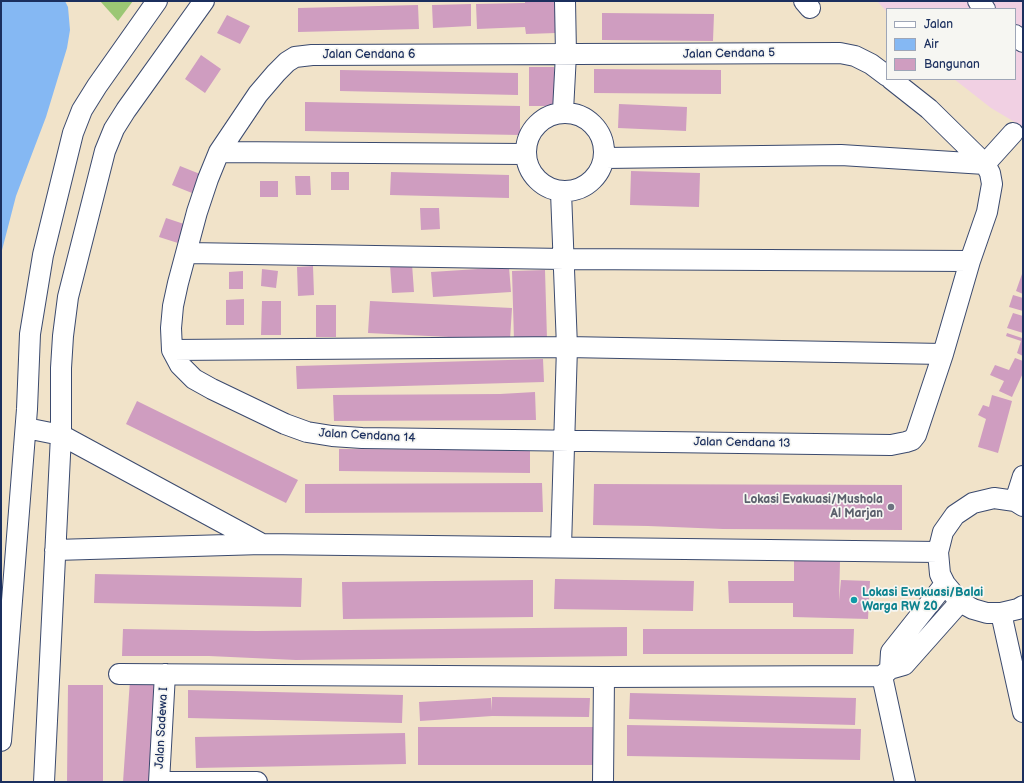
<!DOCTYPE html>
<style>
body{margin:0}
#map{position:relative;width:1024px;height:783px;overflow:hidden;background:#f1e3c9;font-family:"Balsamiq Sans",sans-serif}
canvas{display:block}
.frame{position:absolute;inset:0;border:2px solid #1b2f5e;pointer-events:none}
.legend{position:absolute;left:886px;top:8px;width:130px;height:72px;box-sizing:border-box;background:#f6f6f2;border:1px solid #9ea6b7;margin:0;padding:5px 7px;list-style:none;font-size:12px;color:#1b2f5e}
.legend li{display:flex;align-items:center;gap:8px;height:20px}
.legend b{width:20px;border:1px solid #9ea6b7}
</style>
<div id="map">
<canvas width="1024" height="783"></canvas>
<div class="frame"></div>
<ul class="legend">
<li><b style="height:5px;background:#fff"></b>Jalan</li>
<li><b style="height:11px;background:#85b8f3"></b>Air</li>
<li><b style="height:11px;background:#cf9dc0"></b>Bangunan</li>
</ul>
</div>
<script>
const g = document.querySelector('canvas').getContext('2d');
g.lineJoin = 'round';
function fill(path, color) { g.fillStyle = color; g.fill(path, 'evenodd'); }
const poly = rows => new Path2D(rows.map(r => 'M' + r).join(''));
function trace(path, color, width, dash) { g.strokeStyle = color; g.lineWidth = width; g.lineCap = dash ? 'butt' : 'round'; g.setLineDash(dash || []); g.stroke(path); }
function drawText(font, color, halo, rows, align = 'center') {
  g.font = font + ' "Balsamiq Sans",sans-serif'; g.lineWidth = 3.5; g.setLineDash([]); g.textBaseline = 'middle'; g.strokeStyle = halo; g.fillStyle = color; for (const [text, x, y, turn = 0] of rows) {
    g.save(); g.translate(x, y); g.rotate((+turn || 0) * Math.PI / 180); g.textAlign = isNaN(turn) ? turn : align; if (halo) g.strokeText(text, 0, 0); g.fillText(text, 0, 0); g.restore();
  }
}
fill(poly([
 [877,1,1023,1,1023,127,991,108,954,79,1015,79,1015,9,887,9,887,12]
]), '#f1d0e3');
fill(poly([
 [100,1,133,1,118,21]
]), '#9bc774');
fill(poly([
 [1,1,65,1,68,7,70,30,67,48,46,117,16,196,1,254]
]), '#85b8f3');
fill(poly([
 [525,1,555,1,556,33,526,34,525,27,477,29,476,4,525,3],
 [471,4,471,26,433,28,432,5],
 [418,5,419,29,298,32,298,8],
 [602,13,714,14,713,41,602,40],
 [227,15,250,26,240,44,217,33],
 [201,55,221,69,205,93,185,79],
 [529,67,554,67,554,106,529,106],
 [594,69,721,70,721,94,594,93],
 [340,70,518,73,518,95,340,91],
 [305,102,520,106,520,135,305,131],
 [619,104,687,107,686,131,618,128],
 [180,166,200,174,192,193,172,185],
 [631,171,700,173,699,207,630,205],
 [331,172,349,172,349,190,331,190],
 [391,172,509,175,509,198,390,195],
 [295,176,310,176,311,195,296,195],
 [260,181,278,181,278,197,260,197],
 [420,208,439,208,440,229,421,230],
 [166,218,184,224,178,243,159,237],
 [412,264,414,292,392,293,390,265],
 [313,266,314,295,298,296,297,267],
 [509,267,511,292,433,297,431,272],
 [262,269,278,271,276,288,261,286],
 [545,270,547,339,514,340,512,271],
 [243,271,243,289,229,289,229,272],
 [1022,274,1023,275,1023,294,1016,291],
 [1013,295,1023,298,1023,311,1009,307],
 [244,299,244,325,226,325,226,300],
 [262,301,281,301,281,335,261,335],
 [370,301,512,308,510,340,368,333],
 [316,305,336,305,336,337,316,337],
 [1013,313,1023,316,1023,333,1007,328],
 [1007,333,1022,338,1023,336,1023,356,1017,353,1021,341,1006,336],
 [1015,358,1023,361,1023,373,1012,397,999,391,1004,381,990,375,995,365,1009,370],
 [543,359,544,382,297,389,296,366],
 [535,392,536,420,334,421,333,395,500,394],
 [992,395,1012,401,998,453,978,447,986,419,978,415,983,405,989,407],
 [137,401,298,480,286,503,126,424],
 [339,449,530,450,530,473,339,471],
 [542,483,543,512,305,513,305,484],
 [594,484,902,485,902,530,723,529,648,526,593,525],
 [794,560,840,561,839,601,841,580,870,581,868,619,793,617,793,603,729,603,728,581,794,581],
 [95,574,302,578,301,607,94,603],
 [555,579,694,581,693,611,554,609],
 [533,580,533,617,343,619,342,582],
 [627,627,627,656,296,660,209,656,122,656,123,629,257,631],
 [643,629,854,629,853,654,643,654],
 [130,680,159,682,153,782,123,782],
 [68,685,103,685,103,782,67,782],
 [188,690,403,695,402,723,188,718],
 [630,693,856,698,855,725,629,719],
 [492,697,590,698,589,717,492,716,420,721,419,702,491,698,492,711],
 [627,725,861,729,860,760,627,756],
 [418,727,596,727,596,765,418,765],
 [405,733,406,764,196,768,195,737]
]), '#cf9dc0');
const minor = poly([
 [804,1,810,8],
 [978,1,985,9],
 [1015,35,1023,42],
 [887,76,871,64,855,56,840,53,312,55,295,57,287,62,276,73,258,94,219,152,208,179,197,212,178,283,173,306,171,328,172,350,180,365,194,379,212,389,285,424,307,432,332,436,362,438,891,445,906,442,912,440,916,435,943,354,970,261,987,212,992,184,990,173,985,164,929,109,891,79],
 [563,111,566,54,565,1],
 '526 152a39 39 0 1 1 78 0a39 39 0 1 1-78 0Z',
 [219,152,525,154],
 [605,158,841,155,985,164],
 [985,164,1013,133],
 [187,253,564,259,970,261],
 [172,350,567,347,943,354],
 [26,428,61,435,262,544],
 [1015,501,1023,476],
 [1023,506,1015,501,994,498,973,503,955,515,943,532,938,552,940,574,945,584,960,602,973,609,987,613,1001,613,1018,609,1023,606],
 [561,547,567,347,561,192],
 [55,550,262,544,938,552],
 [1001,613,1023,712],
 [890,669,891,652,945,584],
 [119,674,604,677,882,676,890,669,904,665,960,602],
 [882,676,905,782],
 [1,741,27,409,30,334,43,255,73,133,82,110,97,86,157,1],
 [44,782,61,435,61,368,63,336,68,297,105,151,114,129,126,110,204,1],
 [159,782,165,674],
 [159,782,257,782],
 [603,782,604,677]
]);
trace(minor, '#3b4a6e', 22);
trace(minor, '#fff', 20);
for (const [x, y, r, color] of [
 [891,507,4,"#6b7280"],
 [854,600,4,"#0f9aa8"]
]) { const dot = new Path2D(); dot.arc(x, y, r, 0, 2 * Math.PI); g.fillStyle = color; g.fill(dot); trace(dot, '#f6f6f2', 1.5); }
drawText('12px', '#1b2f5e', '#f6f6f2', [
 ["Jalan Cendana 5",729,54,-1],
 ["Jalan Cendana 6",369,55],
 ["Jalan Cendana 14",367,436,3],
 ["Jalan Cendana 13",742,443,1],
 ["Jalan Sadewa I",162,728,-87]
]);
drawText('bold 12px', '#5b616d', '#f6f6f2', [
 ["Lokasi Evakuasi/Mushola",883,500],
 ["Al Marjan",883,514]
], 'right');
drawText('bold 12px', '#0d838f', '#f6f6f2', [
 ["Lokasi Evakuasi/Balai",862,593],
 ["Warga RW 20",862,607]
], 'left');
</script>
